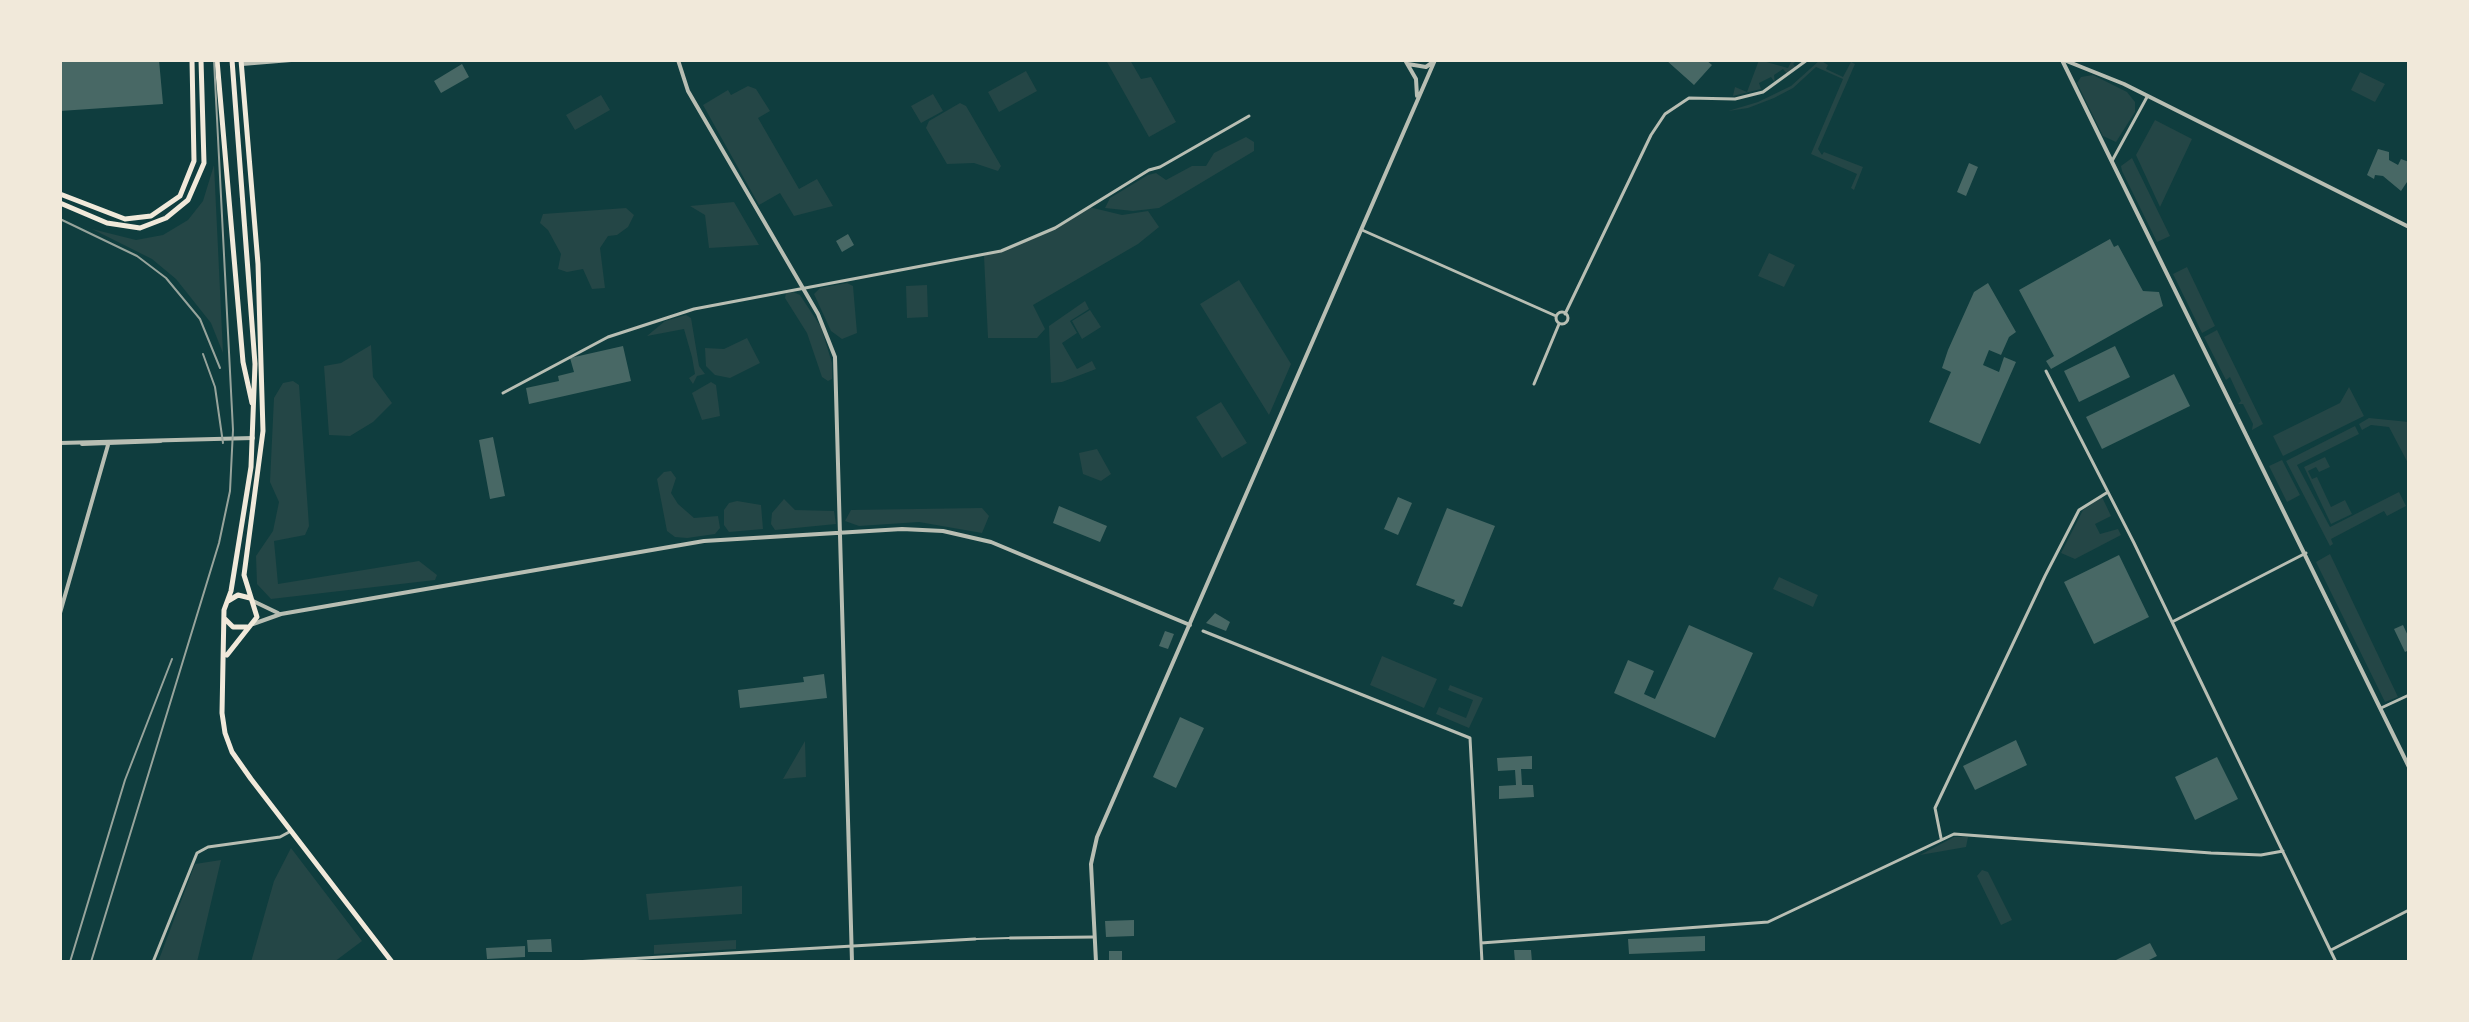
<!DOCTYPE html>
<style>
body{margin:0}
#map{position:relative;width:2469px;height:1022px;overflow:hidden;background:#0f3d3e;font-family:Overpass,sans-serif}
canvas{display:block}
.frame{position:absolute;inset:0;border:62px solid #f1e9da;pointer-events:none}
</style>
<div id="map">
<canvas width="2469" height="1022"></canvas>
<div class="frame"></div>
</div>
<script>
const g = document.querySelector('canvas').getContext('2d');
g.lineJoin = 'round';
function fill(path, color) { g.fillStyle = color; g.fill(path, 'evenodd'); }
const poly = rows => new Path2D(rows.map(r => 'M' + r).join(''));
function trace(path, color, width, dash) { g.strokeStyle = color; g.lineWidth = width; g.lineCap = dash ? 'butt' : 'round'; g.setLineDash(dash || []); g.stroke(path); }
fill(poly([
 [1111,60,1130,60,1141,79,1151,77,1176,122,1149,137,1107,62],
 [1759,60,1788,68,1792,60,1797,60,1793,64,1796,67,1787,74,1783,69,1774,75,1775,83,1771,77,1759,83,1761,89,1733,96,1735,87,1747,92],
 [1820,60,1828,65,1826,69,1843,77,1851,62,1855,64,1818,149,1822,155,1824,152,1863,167,1854,190,1851,188,1857,174,1811,154,1843,79,1816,67,1793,88,1774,98,1748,108,1728,111,1758,102,1791,86],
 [1026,71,1037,91,999,112,988,92],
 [2360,72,2385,84,2375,102,2351,90],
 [2093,75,2127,92,2135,102,2135,112,2116,142,2103,136,2077,83,2081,77],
 [748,86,756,89,770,111,758,118,799,189,817,179,833,206,794,216,780,193,759,205,703,105,728,90,731,95],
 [933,94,943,111,921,123,911,106],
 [601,95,610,110,575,130,566,115],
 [960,103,966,106,1001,166,998,171,974,163,947,164,926,128,929,121],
 [2155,120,2192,139,2160,207,2136,155],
 [1246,137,1254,142,1254,151,1159,208,1133,211,1105,208,1110,198,1148,175,1156,173,1166,180,1192,166,1206,166,1214,153],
 [2132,158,2170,236,2157,242,2122,171,2121,166],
 [214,165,223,353,211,323,176,279,152,259,92,229,136,240,163,235,188,220,203,201],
 [734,202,759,245,709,248,705,215,690,206],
 [1089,207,1122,215,1148,211,1159,227,1138,244,1033,305,1045,329,1037,338,988,338,984,256,1033,239],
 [626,208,634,215,628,227,617,235,608,236,600,248,605,288,592,289,583,269,567,272,558,269,561,254,548,230,540,223,543,214],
 [1769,253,1795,265,1784,287,1758,276],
 [2187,267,2215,326,2202,333,2173,274],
 [1239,280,1291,364,1269,415,1200,304],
 [847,283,853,286,857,333,842,339,831,331,814,294,820,288],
 [927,285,928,317,907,318,906,286],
 [793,292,800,295,821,327,832,363,832,379,828,381,822,377,807,333,785,298,786,293],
 [1085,301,1089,309,1070,321,1077,333,1062,343,1077,369,1092,361,1096,369,1062,382,1051,383,1049,326],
 [1090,310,1101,327,1082,339,1072,321],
 [686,315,691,318,699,366,705,374,697,376,693,384,689,378,695,374,692,357,684,329,647,336,665,321],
 [2217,330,2263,424,2252,430,2253,424,2243,404,2238,404,2241,401,2230,377,2226,380,2204,337],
 [747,338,760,363,730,378,715,375,706,366,705,348,724,349],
 [371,345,373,377,392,403,373,422,350,436,329,435,324,366,341,363],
 [293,381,299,385,309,526,305,535,274,541,278,584,419,561,437,575,435,580,271,599,257,584,256,556,273,531,279,502,270,482,274,398,283,383],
 [711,382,716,385,720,416,702,420,692,393],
 [2349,387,2364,416,2283,456,2273,436,2340,403],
 [1221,402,1247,443,1222,458,1196,417],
 [2369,418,2409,422,2409,465,2389,427,2371,425,2362,430,2359,424],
 [2355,426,2359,434,2297,465,2330,527,2399,492,2406,506,2387,516,2384,511,2331,539,2333,544,2330,546,2286,461],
 [1097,449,1111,474,1101,481,1083,474,1079,453],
 [2325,457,2330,467,2319,472,2316,467,2308,471,2312,479,2317,477,2331,507,2345,500,2352,514,2331,524,2304,467],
 [2282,460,2300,495,2287,502,2269,466],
 [671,471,676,478,671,493,678,504,694,518,718,516,720,528,715,534,687,538,675,537,667,531,657,479,664,472],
 [2102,497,2111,516,2095,524,2100,534,2118,529,2121,535,2075,559,2061,553,2083,510],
 [784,499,795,510,834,511,836,524,775,530,771,524,772,513],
 [737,501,761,505,763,529,729,532,724,525,724,510,729,503],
 [982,508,989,516,982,533,919,522,859,526,845,521,851,510],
 [2330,554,2398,697,2385,702,2316,562],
 [1779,577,1818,595,1813,607,1773,589],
 [1382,656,1437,679,1424,708,1370,685],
 [1450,685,1483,698,1469,728,1436,714,1439,707,1466,718,1473,700,1448,690],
 [805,741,806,777,783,779],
 [1954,837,1968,837,1966,847,1920,855],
 [291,848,362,941,334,962,251,962,274,881],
 [221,860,197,962,158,962,195,864],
 [1982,870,1988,872,2012,920,2001,925,1977,876],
 [742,886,742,914,649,920,646,894],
 [736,940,736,949,654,954,654,945]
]), '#244646');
fill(poly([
 [60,60,159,60,163,104,60,111],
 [1666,60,1706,60,1712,65,1694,85],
 [462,64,469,77,441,93,434,81],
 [2378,149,2389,152,2389,160,2398,165,2401,159,2409,162,2409,179,2401,191,2383,176,2375,175,2374,179,2367,175],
 [1969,163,1978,167,1966,196,1957,192],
 [848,234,854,245,842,252,836,241],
 [2110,239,2114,247,2118,245,2143,291,2159,292,2163,306,2051,369,2046,361,2054,356,2019,290],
 [1988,283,2016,332,2009,337,2001,355,1989,350,1983,365,1999,372,2004,357,2016,362,1980,444,1929,422,1951,372,1942,368,1948,350,1974,292],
 [623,346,631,381,529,404,526,388,559,381,558,376,574,372,570,358],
 [2115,346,2130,377,2079,402,2064,371],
 [2174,374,2190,406,2102,449,2086,417],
 [493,437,505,496,490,499,479,440],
 [1398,497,1412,503,1398,535,1384,529],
 [1059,506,1107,526,1100,542,1053,523],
 [1447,508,1495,526,1462,607,1453,604,1455,600,1416,585],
 [2119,555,2149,617,2094,644,2064,582],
 [1215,613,1230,622,1226,631,1206,623],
 [1689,625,1753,653,1715,738,1614,693,1628,660,1654,671,1644,694,1655,699],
 [2403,625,2409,638,2409,650,2405,652,2394,629],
 [1165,631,1174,634,1168,649,1159,646],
 [824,674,827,698,740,708,738,690,804,682,803,677],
 [1180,717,1204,728,1176,788,1153,777],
 [2016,740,2027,765,1975,790,1963,766],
 [1532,756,1532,769,1521,769,1522,785,1533,785,1534,797,1499,799,1499,786,1516,785,1515,770,1498,771,1497,758],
 [2217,757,2238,799,2195,820,2175,777],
 [1134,920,1134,936,1106,937,1105,921],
 [1705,936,1705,951,1629,954,1628,939],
 [551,939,552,952,528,952,527,940],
 [2150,943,2157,956,2145,962,2112,962],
 [525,946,525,957,487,959,486,948],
 [1514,950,1531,950,1532,962,1515,962],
 [1109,951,1122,951,1122,962,1109,962]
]), '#486865');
trace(poly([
 [976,939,1009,938]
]), '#b8beb3', 2);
trace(poly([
 [2112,161,2147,97],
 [1362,230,1556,316],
 '1556 318a6 6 0 1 1 12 0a6 6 0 1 1-12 0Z',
 [1565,314,1651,135,1665,114,1689,98,1735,99,1763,92,1807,60],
 [2046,371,2134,543,2336,962],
 [1534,384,1559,324],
 [503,393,608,337,694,309,1001,251,1055,228,1149,170,1160,167,1249,116],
 [2172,622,2306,553],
 [1203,631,1470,738,1482,962],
 [2381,708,2409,695],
 [1941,838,1935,808,2045,576,2079,510,2108,492],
 [1010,938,1094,937],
 [1481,943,1768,922,1954,834,2211,853,2261,855,2283,851],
 [2331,950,2409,910],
 [153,962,197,853,208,847,280,837,291,831],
 [574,962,975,939]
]), '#b8beb3', 3);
trace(poly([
 [678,60,688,91,818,314,835,357,852,962],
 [1405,60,1416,79,1417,96],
 [2062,60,2409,767],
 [2064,60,2124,84,2409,227],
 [242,64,291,60],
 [1408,64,1426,67,1433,62],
 [60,443,253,438],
 [82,444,161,441],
 [253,601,278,613],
 [60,613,108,445],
 [253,624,281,614,704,541,902,529,943,531,991,542,1190,625],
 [1096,962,1091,864,1097,837,1435,60]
]), '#b8beb3', 4);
trace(poly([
 [217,60,243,362,252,403],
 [232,60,255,364,251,467,231,591,224,610,222,713,225,733,232,752,251,779,392,962],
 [60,194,125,219,151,216,180,196,194,161,192,60],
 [60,203,107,223,140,228,166,218,188,200,204,163,201,60],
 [228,601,238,595,250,598],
 [225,619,233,627,247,627],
 [227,655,257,617,244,575,263,431,258,264,241,60]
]), '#f1e9da', 5);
trace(poly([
 [60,219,137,256,166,278,200,319,220,368],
 [203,354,215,387,223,443],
 [70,962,125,780,172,659],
 [91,962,219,543,230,491,233,430,214,60]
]), '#97a49c', 2);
</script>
